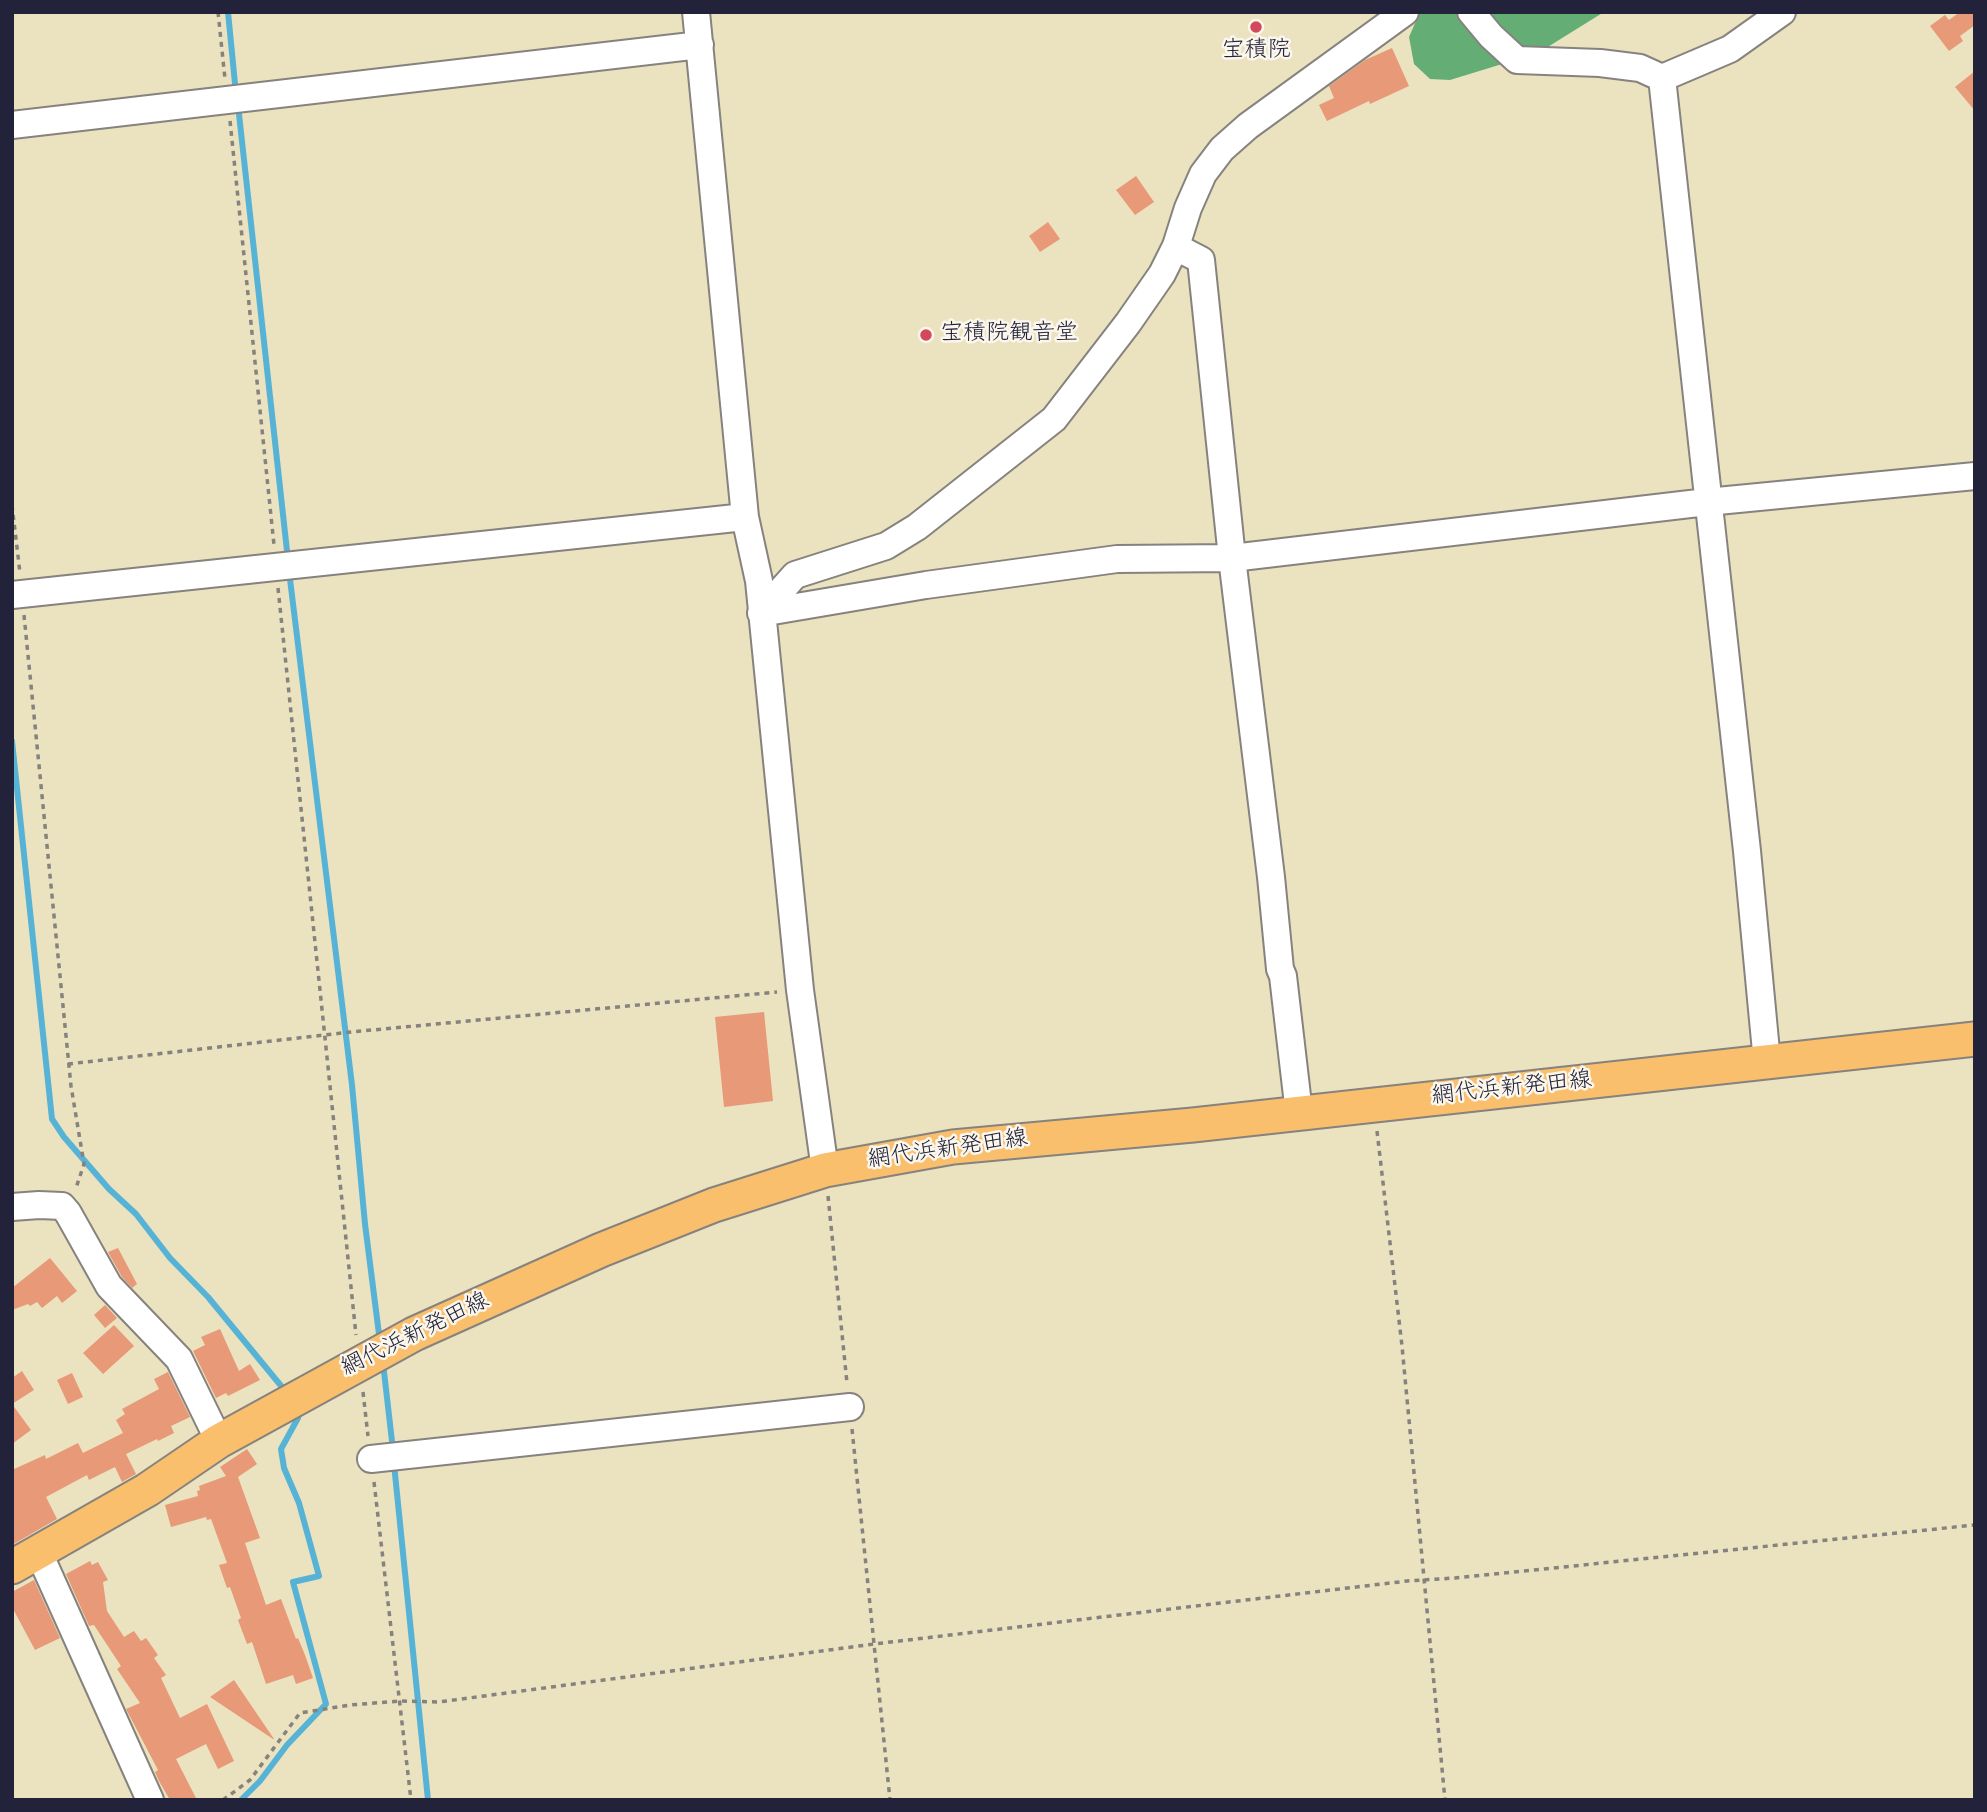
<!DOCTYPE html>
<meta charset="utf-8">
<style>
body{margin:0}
#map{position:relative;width:1987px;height:1812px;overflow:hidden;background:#ebe2c0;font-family:"Indie Flower",sans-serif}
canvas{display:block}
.frame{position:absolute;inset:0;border:14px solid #22223b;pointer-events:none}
</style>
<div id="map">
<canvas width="1987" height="1812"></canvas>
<div class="frame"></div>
</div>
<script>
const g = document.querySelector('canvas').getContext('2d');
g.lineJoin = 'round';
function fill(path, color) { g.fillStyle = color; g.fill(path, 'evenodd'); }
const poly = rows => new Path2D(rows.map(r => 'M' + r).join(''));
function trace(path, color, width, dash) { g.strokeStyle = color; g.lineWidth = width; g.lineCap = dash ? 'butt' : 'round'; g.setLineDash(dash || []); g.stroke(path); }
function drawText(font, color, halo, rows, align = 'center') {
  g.font = font + ' "Indie Flower","Klee One",sans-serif'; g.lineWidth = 5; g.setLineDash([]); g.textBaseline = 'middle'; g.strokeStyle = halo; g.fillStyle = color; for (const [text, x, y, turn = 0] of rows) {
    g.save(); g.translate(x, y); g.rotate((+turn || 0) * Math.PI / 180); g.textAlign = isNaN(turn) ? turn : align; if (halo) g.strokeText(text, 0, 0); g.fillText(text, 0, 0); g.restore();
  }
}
fill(poly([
 [1420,12,1604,12,1538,53,1450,80,1430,79,1414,64,1409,37]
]), '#64ae76');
trace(poly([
 [228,12,236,94],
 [238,105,288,560],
 [289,571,352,1085,365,1224,380,1342],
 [12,741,52,1119,64,1137,109,1189,136,1214,170,1258,208,1297,282,1387],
 [383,1363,393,1450],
 [394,1464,428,1800],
 [241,1800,260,1781,287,1745,326,1704,293,1582,319,1576,299,1503,284,1468,281,1449,298,1418]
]), '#57b3d5', 6);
fill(poly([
 [1960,12,1975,12,1975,25,1960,36,1963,41,1949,51,1930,26,1945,15,1949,20],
 [1392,48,1409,86,1370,104,1369,101,1327,121,1319,105,1334,98,1329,86,1365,60],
 [1975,71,1975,111,1955,87],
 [1136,176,1154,202,1135,215,1116,190],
 [1048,222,1060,239,1040,252,1029,236],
 [764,1012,773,1101,724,1107,715,1017],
 [118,1248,137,1284,132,1288,122,1277,108,1252],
 [50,1258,77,1291,62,1303,57,1296,42,1308,37,1302,30,1306,28,1304,12,1310,12,1288],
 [105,1305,117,1318,105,1328,94,1315],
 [114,1325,134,1346,103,1374,83,1353],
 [220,1329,239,1371,250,1364,260,1380,228,1396,226,1393,216,1398,193,1351,205,1345,201,1337],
 [22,1371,34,1390,12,1404,12,1378],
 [168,1372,190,1417,171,1426,174,1433,158,1441,157,1439,126,1454,136,1474,122,1482,115,1467,89,1480,87,1475,46,1497,57,1519,12,1545,12,1470,45,1455,46,1459,78,1443,83,1453,123,1433,116,1420,125,1414,122,1409,159,1389,154,1379],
 [72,1373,83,1397,68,1404,57,1380],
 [12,1404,31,1430,12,1444],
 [247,1449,257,1464,238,1477,260,1538,245,1543,266,1605,281,1599,296,1639,298,1638,305,1655,313,1678,296,1684,293,1675,266,1684,252,1642,247,1644,238,1620,241,1618,230,1587,227,1588,219,1565,227,1563,211,1519,207,1520,206,1517,171,1527,165,1505,198,1496,197,1491,200,1490,199,1486,226,1476,220,1467],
 [90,1561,92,1565,98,1562,108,1580,103,1582,107,1611,124,1637,134,1631,141,1641,146,1638,158,1655,154,1658,166,1675,161,1678,180,1718,207,1704,234,1761,218,1769,206,1744,176,1759,197,1800,170,1800,159,1781,155,1772,158,1770,126,1709,140,1703,117,1669,121,1666,94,1625,89,1626,66,1574],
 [34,1580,60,1638,35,1650,12,1607,12,1592],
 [234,1680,274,1739,273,1739,210,1697]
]), '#e79978');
const minor = poly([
 [696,12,745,517,759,581,800,990,825,1170],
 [1471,12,1491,36,1517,60,1600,63,1640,68,1662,78,1747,851,1767,1062],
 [1662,78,1730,49,1782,12],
 [12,125,700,45],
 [1176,247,1201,260,1232,558,1271,877,1280,969,1283,976,1299,1113],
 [12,595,745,517],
 [761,613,926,585,1117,559,1232,558,1707,502,1975,476],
 [761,613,795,575,886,546,917,527,1054,419,1128,323,1162,274,1176,246,1188,208,1203,174,1222,149,1248,126,1405,12],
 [12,1207,39,1205,62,1206,68,1213,109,1286,179,1359,219,1441],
 [371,1459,850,1407],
 [39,1553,150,1800]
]);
const major = poly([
 [12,1567,147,1490,219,1441,414,1334,601,1250,714,1205,825,1170,953,1147,1193,1125,1975,1039]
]);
trace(minor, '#86827e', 30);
trace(major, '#86827e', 37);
trace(poly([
 [218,12,225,79],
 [230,121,274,545],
 [12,505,20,573],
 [278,588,356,1335],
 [24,615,71,1086,84,1164,76,1188],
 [68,1064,351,1032,777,992],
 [1377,1131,1402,1346,1445,1800],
 [828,1196,847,1383],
 [363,1392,368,1436],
 [852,1429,890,1800],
 [374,1482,411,1800],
 [223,1800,250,1780,300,1713,350,1705,400,1701,439,1702,874,1644,1407,1581,1455,1578,1975,1525]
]), '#86827e', 3.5, [5, 5]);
trace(minor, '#fff', 26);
trace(major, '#f9bf6d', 33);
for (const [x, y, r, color] of [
 [1256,27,7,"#d1495b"],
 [926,335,7,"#d1495b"]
]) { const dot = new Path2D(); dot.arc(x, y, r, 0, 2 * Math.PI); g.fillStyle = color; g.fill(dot); trace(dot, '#fbf7ec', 2.5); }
drawText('23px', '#22223b', '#fbf7ec', [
 ["宝積院",1256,52],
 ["宝積院観音堂",940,335,"left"]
]);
drawText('23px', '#22223b', '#fbf7ec', [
 ["網代浜新発田線",1512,1090,-6],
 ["網代浜新発田線",948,1151,-8],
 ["網代浜新発田線",416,1336,-26]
]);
</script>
